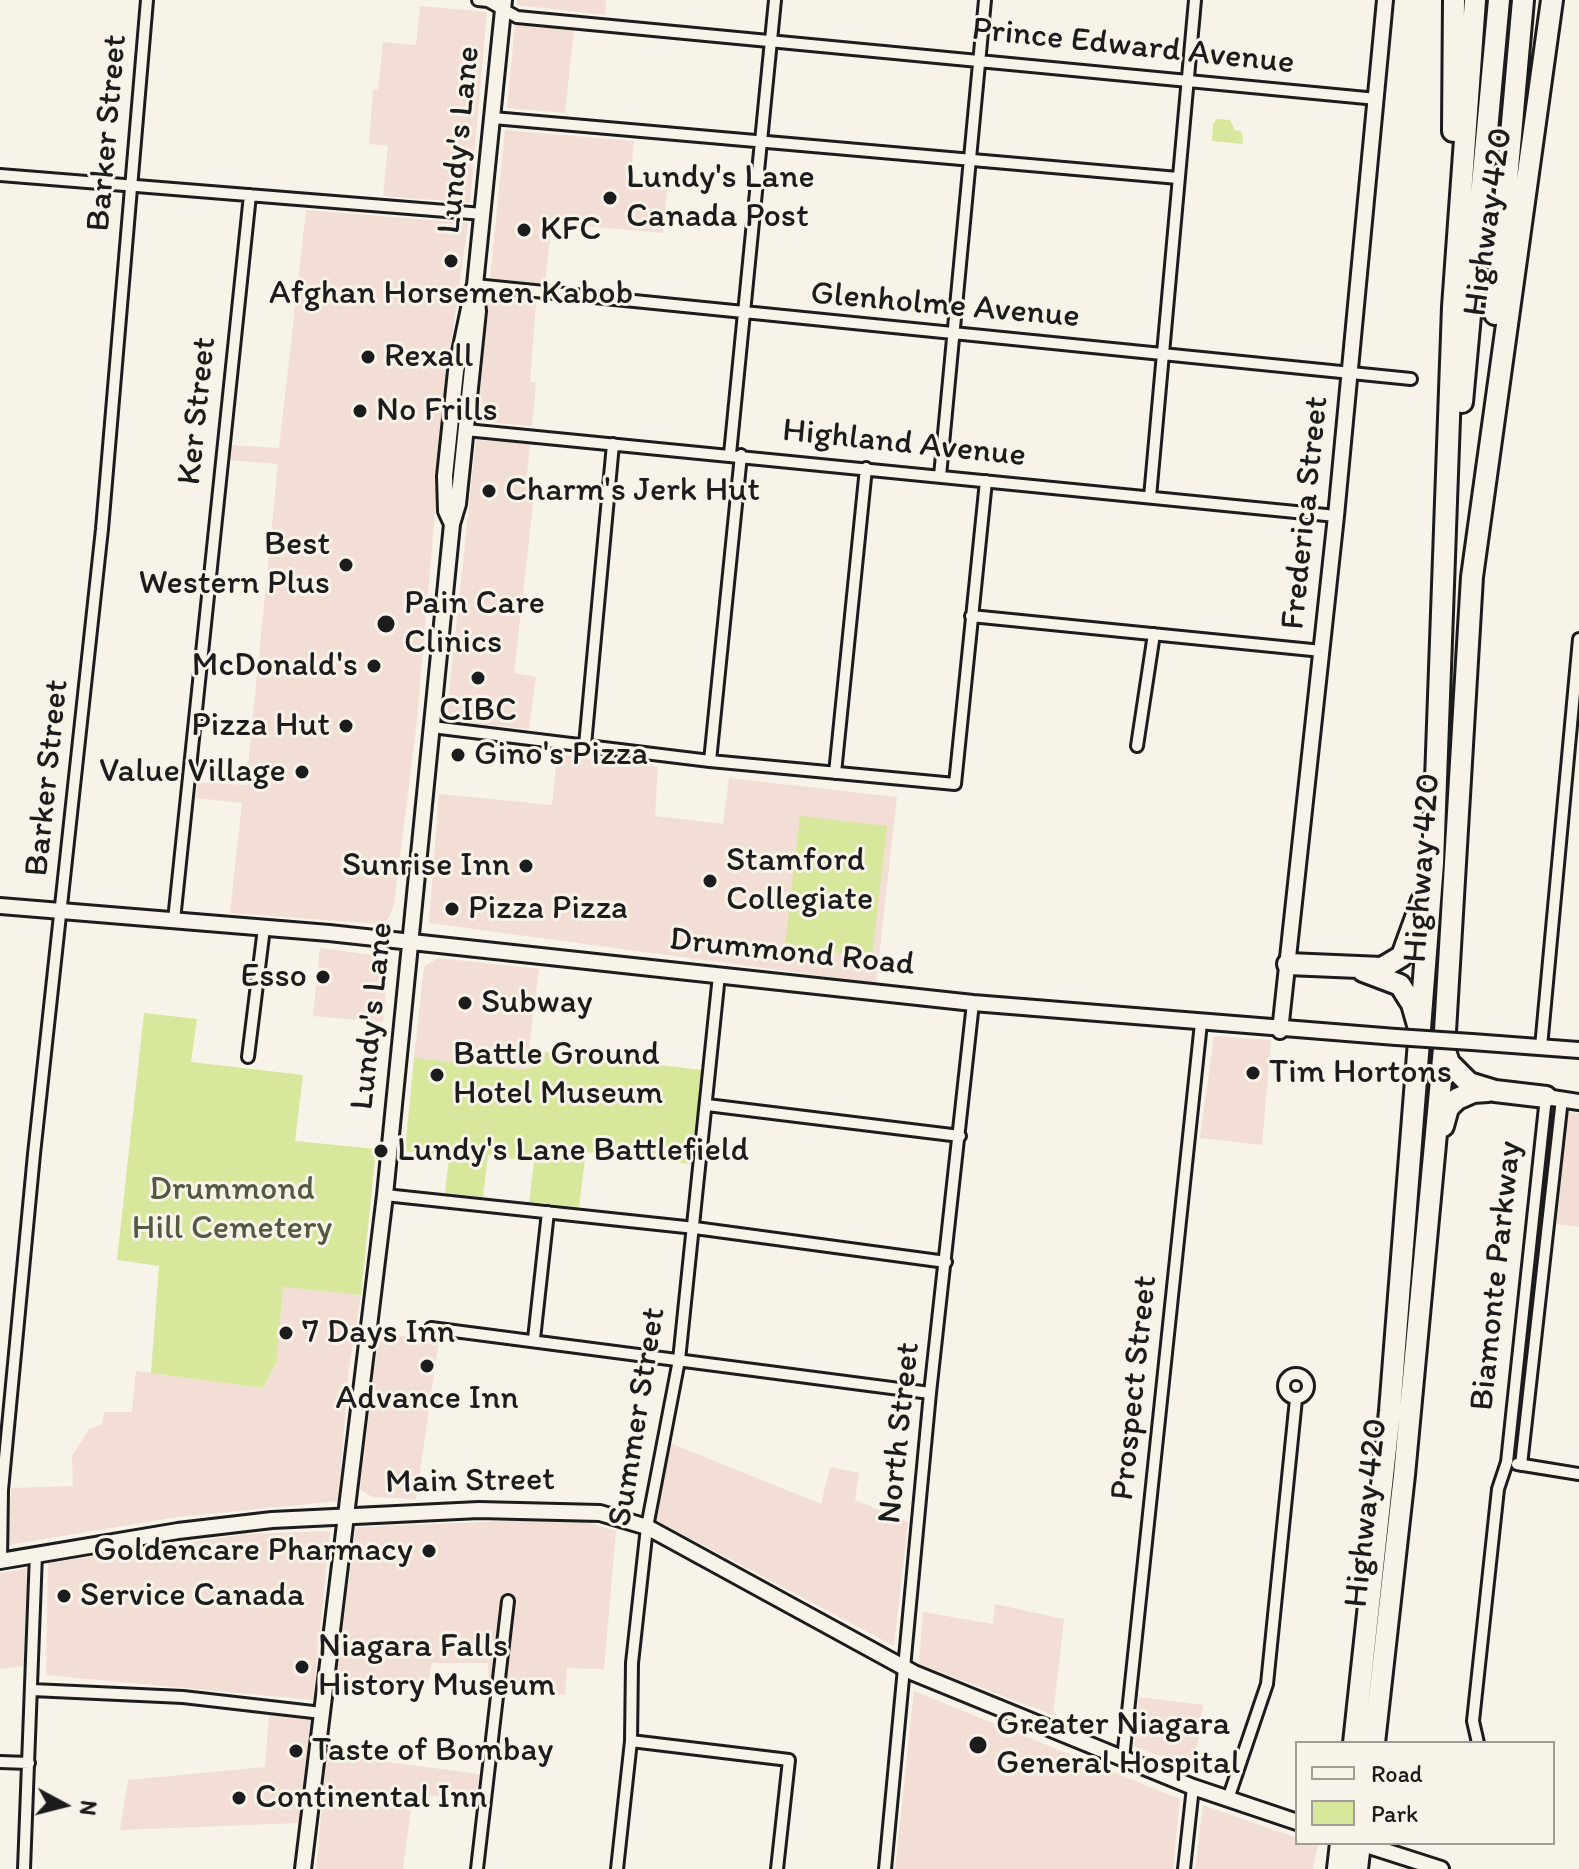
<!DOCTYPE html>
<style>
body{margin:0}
#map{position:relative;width:1579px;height:1869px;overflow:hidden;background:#f7f3e8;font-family:Itim,sans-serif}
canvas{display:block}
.legend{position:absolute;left:1295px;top:1741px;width:260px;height:104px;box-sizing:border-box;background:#f7f3e8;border:2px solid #9f9d96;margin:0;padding:10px 14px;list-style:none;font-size:24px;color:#1c1c1c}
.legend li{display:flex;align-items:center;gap:16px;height:40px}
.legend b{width:40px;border:2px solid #9f9d96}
.north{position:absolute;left:24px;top:1765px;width:80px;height:80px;-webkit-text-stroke:6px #f7f3e8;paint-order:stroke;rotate:97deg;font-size:22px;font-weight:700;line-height:32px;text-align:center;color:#1c1c1c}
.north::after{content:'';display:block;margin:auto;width:28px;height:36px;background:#1c1c1c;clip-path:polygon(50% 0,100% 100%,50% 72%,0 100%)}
</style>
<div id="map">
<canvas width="1579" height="1869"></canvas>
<ul class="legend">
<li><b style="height:10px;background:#f7f3e8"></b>Road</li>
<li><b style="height:22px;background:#d7e79b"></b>Park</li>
</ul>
<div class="north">N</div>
</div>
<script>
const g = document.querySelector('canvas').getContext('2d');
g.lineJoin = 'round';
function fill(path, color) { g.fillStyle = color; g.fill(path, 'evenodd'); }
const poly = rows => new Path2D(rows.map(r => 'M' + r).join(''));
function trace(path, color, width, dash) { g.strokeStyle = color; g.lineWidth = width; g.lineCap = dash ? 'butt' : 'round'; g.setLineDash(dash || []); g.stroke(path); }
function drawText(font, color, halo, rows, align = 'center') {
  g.font = font + ' Itim,sans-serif'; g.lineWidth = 6; g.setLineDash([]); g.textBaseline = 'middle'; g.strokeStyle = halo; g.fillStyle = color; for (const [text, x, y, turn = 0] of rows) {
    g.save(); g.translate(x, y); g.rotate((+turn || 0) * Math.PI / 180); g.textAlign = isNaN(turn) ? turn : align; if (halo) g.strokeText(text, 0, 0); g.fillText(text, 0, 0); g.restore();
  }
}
fill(poly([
 [517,0,606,0,605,15,517,5],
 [420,6,487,12,470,203,383,196,388,146,369,144,373,90,378,89,383,42,416,45],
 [515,25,574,29,565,113,507,108],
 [505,130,634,141,630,185,667,190,663,233,552,223,545,284,490,278],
 [306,210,468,223,448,366,416,729,394,905,388,919,379,924,230,913,242,803,196,798,198,782,246,785,278,464,229,460,231,445,279,448],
 [489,299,536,303,530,382,536,383,532,426,477,421],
 [476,440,530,444,526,486,535,488,514,673,536,677,529,729,446,721],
 [557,754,658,767,655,816,723,824,729,778,897,797,876,983,429,923,439,794,552,805],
 [320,948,374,955,385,964,388,968,383,1022,313,1016],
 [438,958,539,969,529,1049,546,1052,546,1059,526,1070,414,1058,424,967],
 [1214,1036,1271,1040,1262,1145,1200,1138],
 [1568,1112,1579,1113,1579,1227,1556,1224],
 [283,1287,361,1295,349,1369,338,1501,178,1517,8,1545,11,1488,73,1486,72,1456,89,1429,102,1425,104,1412,132,1412,136,1371,263,1388,277,1361],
 [379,1333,439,1340,416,1499,372,1497,360,1489],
 [670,1443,821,1504,830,1467,859,1473,855,1500,908,1522,894,1646,652,1518],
 [532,1520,583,1521,616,1531,604,1669,567,1668,565,1695,489,1688,488,1663,432,1663,428,1683,335,1687,356,1527],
 [330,1531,313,1700,46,1675,48,1563,247,1534],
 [29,1568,24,1666,0,1669,0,1573],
 [995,1604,1064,1619,1053,1715,919,1664,923,1612,993,1624],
 [914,1691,1180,1799,1173,1869,895,1869],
 [1139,1697,1203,1705,1194,1768,1134,1747],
 [269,1714,311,1718,299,1823,120,1830,128,1780,265,1767],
 [327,1754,479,1774,476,1800,413,1794,403,1869,316,1869],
 [1203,1805,1297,1838,1297,1843,1318,1845,1313,1869,1195,1869]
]), '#f2ded5');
fill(poly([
 [1217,119,1230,120,1235,130,1242,132,1243,144,1212,141,1213,124],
 [800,816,887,826,872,957,785,946],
 [144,1013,197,1019,191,1062,303,1075,295,1141,376,1149,361,1295,283,1287,277,1361,263,1388,151,1373,159,1266,117,1260],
 [546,1052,703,1070,691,1164,586,1152,579,1207,529,1202,534,1162,488,1155,483,1197,445,1193,449,1157,405,1151,414,1058,526,1070,545,1060]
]), '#d7e79b');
const minor = poly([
 [478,0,488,1,517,17,1377,99],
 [493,118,1178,178],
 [0,175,483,214],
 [475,285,1411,379],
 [466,430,1336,516],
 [730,454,775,0],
 [940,476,985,0],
 [1150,497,1195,0],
 [971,616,1322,651],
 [432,727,710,761,955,784,986,481],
 [585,745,613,444],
 [1137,746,1154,634],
 [710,761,741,455],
 [835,773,866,468],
 [174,920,250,195],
 [1541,1047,1579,639],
 [248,1057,264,928],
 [707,1105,960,1136],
 [385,1195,695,1228,946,1262],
 [431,1328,930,1393],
 [534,1339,548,1212],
 '1284 1386a12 12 0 1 1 24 0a12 12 0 1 1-24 0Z',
 [1517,1464,1579,1474],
 [1521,1465,1562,1099],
 [1,1561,2,1490,34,1154,102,529,147,0],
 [32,1690,183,1697,322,1713],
 [631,1741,789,1760,777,1869],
 [1478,1743,1473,1721,1498,1489,1507,1462,1546,1097],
 [1123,1759,1201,1023],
 [0,1762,29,1763],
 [1228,1799,1267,1684,1296,1399],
 [24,1869,36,1554],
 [477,1869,508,1601],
 [617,1869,631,1741,632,1663,647,1527,679,1360,719,975],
 [885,1869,930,1393,973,1003],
 [1184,1869,1193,1787]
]);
const tertiary = poly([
 [1280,1031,1336,516,1385,0],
 [1546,1097,1579,1102],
 [0,1561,178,1531,272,1520,479,1510,600,1513,647,1527,914,1673,1193,1787,1297,1822],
 [1360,1843,1441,1869]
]);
const secondary = poly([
 [452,524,446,511,445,476,456,371,473,289],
 [0,906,329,933,973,1003,1396,1037],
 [1472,1042,1579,1050],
 [303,1869,385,1195,452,524,458,504,478,311,475,285,504,0]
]);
const motorway = poly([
 [1453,131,1454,0],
 [1495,314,1523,0],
 [1462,402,1499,0],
 [1288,964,1382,968,1402,956,1422,901],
 [1363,971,1400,985,1412,1004,1418,1025],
 [1444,1048,1449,1063,1469,1083,1495,1091,1546,1097],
 [1443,1126,1448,1108,1457,1099,1473,1092,1488,1091],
 [1354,1743,1390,1411,1433,863,1453,307,1475,0],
 [1374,1743,1404,1475,1444,1048,1472,577,1552,0],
 [1338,1869,1341,1843],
 [1357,1869,1360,1843]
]);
trace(minor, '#1c1c1c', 16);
trace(tertiary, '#1c1c1c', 20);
trace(secondary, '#1c1c1c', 20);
trace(motorway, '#1c1c1c', 26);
trace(minor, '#f7f3e8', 10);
trace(tertiary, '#f7f3e8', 14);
trace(secondary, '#f7f3e8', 14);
trace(motorway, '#f7f3e8', 20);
const secondaryBridge = poly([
 [1396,1037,1472,1042]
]);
trace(secondaryBridge, '#1c1c1c', 20, []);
trace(secondaryBridge, '#f7f3e8', 14);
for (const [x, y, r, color] of [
 [610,198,8,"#1c1c1c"],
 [524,230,8,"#1c1c1c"],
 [451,261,8,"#1c1c1c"],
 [368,357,8,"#1c1c1c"],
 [360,411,8,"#1c1c1c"],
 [489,491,8,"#1c1c1c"],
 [346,565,8,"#1c1c1c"],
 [386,624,10,"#1c1c1c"],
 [374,666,8,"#1c1c1c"],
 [478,678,8,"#1c1c1c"],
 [346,726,8,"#1c1c1c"],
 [458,755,8,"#1c1c1c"],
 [302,772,8,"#1c1c1c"],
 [526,866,8,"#1c1c1c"],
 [710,881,8,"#1c1c1c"],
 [452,909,8,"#1c1c1c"],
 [323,977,8,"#1c1c1c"],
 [465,1003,8,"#1c1c1c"],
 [1253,1073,8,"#1c1c1c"],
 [437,1075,8,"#1c1c1c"],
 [381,1151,8,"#1c1c1c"],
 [286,1333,8,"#1c1c1c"],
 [427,1366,8,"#1c1c1c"],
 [429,1551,8,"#1c1c1c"],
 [64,1596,8,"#1c1c1c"],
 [302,1667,8,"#1c1c1c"],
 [978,1745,10,"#1c1c1c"],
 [296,1751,8,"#1c1c1c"],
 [239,1798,8,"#1c1c1c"]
]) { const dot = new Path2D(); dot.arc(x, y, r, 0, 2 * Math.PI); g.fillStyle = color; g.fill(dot); trace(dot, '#f7f3e8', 3); }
drawText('34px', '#1c1c1c', '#f7f3e8', [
 ["Prince Edward Avenue",1133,47,6],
 ["Barker Street",108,133,-85],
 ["Lundy's Lane",460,140,-84],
 ["Highway 420",1489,222,-82],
 ["Glenholme Avenue",945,306,5],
 ["Ker Street",198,411,-84],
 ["Highland Avenue",904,444,6],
 ["Frederica Street",1306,513,-84],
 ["Barker Street",48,778,-84],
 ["Highway 420",1423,868,-86],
 ["Drummond Road",792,953,6],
 ["Lundy's Lane",373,1016,-84],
 ["Biamonte Parkway",1497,1276,-84],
 ["Prospect Street",1135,1388,-84],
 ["Summer Street",638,1417,-81],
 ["North Street",900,1433,-84],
 ["Main Street",470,1482,-1],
 ["Highway 420",1367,1513,-84]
]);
drawText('34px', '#1c1c1c', '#f7f3e8', [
 ["Lundy's Lane",626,178],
 ["Canada Post",626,217],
 ["KFC",540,230],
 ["Afghan Horsemen Kabob",451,294,"center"],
 ["Rexall",384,357],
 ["No Frills",376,411],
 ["Charm's Jerk Hut",505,491],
 ["Best",330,545,"right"],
 ["Western Plus",330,584,"right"],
 ["Pain Care",404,604],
 ["Clinics",404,643],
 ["McDonald's",358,666,"right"],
 ["CIBC",478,711,"center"],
 ["Pizza Hut",330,726,"right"],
 ["Gino's Pizza",474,755],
 ["Value Village",286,772,"right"],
 ["Stamford",726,861],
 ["Collegiate",726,900],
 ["Sunrise Inn",510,866,"right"],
 ["Pizza Pizza",468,909],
 ["Esso",307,977,"right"],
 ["Subway",481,1003],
 ["Battle Ground",453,1055],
 ["Hotel Museum",453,1094],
 ["Tim Hortons",1269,1073],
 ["Lundy's Lane Battlefield",397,1151],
 ["7 Days Inn",302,1333],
 ["Advance Inn",427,1399,"center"],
 ["Goldencare Pharmacy",413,1551,"right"],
 ["Service Canada",80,1596],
 ["Niagara Falls",318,1647],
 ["History Museum",318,1686],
 ["Greater Niagara",996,1725],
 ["General Hospital",996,1764],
 ["Taste of Bombay",312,1751],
 ["Continental Inn",255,1798]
], 'left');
drawText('34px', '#545942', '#f7f3e8', [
 ["Drummond",232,1190],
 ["Hill Cemetery",232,1229]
]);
</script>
